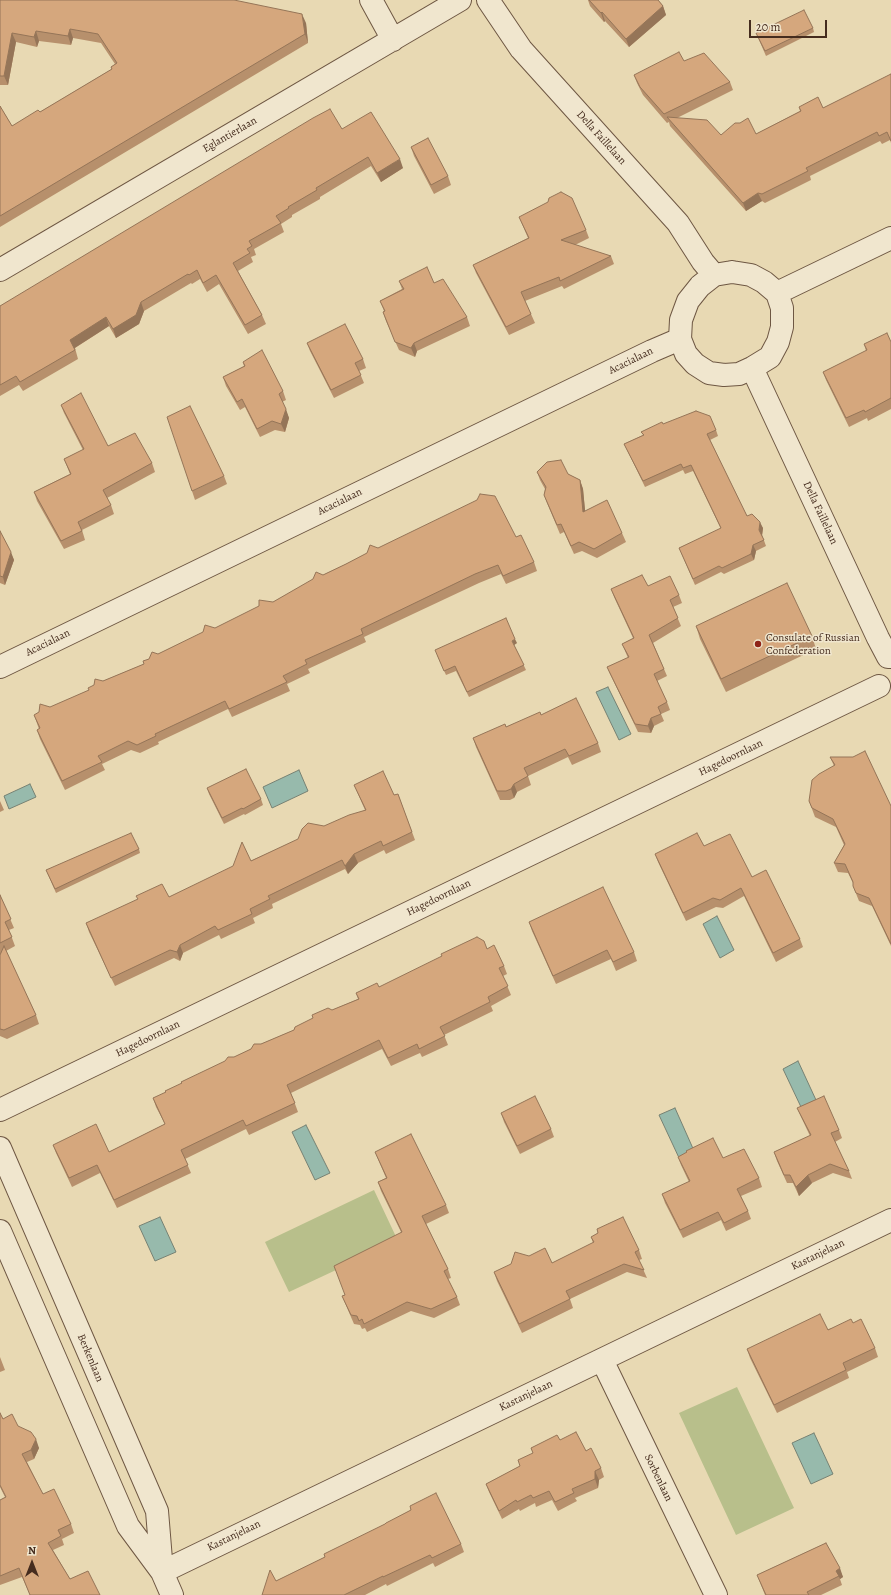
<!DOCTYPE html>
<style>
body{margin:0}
#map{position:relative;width:891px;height:1595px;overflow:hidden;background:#e8d9b3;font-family:Alegreya,serif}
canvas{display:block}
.north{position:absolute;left:12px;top:1543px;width:40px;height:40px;-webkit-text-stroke:3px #f0e6ce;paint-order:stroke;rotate:0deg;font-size:11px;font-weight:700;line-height:16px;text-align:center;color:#452c1e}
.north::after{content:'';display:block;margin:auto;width:14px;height:18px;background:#452c1e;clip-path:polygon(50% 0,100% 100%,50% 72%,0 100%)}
.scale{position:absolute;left:749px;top:20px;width:78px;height:18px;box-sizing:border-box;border:2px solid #452c1e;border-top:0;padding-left:5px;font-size:12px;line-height:14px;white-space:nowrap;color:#452c1e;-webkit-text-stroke:3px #f0e6ce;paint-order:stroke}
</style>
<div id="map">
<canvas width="891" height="1595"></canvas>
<div class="north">N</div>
<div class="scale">20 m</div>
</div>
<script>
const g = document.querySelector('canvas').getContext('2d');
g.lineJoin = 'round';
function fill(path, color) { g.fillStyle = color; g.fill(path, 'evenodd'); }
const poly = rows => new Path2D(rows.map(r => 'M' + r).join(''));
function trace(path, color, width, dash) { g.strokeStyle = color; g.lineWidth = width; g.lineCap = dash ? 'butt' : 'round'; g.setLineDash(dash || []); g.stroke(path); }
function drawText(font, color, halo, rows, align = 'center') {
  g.font = font + ' Alegreya,serif'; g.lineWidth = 3; g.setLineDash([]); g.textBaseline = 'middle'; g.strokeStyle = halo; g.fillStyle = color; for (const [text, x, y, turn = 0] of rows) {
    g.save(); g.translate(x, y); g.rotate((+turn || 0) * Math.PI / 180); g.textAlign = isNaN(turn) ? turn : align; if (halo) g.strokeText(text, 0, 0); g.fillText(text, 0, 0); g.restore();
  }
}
fill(poly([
 [374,1190,398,1241,289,1292,265,1242],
 [737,1387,794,1508,736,1535,679,1413]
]), '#b8bf8b');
const water = poly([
 [608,687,631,734,619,740,596,692,608,687],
 [299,770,308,791,272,808,263,787,299,770],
 [30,784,36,797,9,809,4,796,30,784],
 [717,916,734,950,720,958,703,924,717,916],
 [798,1061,816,1100,801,1107,783,1069,798,1061],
 [675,1108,695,1153,680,1160,659,1115,675,1108],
 [306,1125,330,1173,315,1180,292,1132,306,1125],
 [160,1217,176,1252,155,1261,139,1226,160,1217],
 [814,1433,833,1474,811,1484,792,1443,814,1433]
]);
fill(water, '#97baac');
trace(water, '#768173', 1);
const street = poly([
 [371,0,393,40],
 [488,0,521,49,678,223,703,262,714,275],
 [0,270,460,0],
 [732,272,751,275,764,282,777,293,782,308,782,327,778,342,770,357,752,368,739,374,724,375,709,373,695,364,686,354,680,339,681,320,688,301,700,286,714,275,732,272],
 [777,293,891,238],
 [752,368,878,638,888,657,891,657],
 [0,667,652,351,680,339],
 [0,1110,879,686],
 [0,1148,157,1511,162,1572],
 [0,1231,128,1526,162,1572,172,1595],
 [602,1360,716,1595],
 [162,1572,891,1220]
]);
trace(street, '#6e5743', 24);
trace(street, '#f0e6ce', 22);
fill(poly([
 [0,0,306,23,308,43,0,227,0,106,12,126,40,112,112,69,111,67,115,64,101,43,73,38,71,45,39,41,37,47,16,42,8,85,0,85],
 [588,0,658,0,663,6,666,15,629,47,605,21,604,22,590,6],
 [813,28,814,32,766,56,756,33],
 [684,61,730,82,733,90,677,118,721,135,756,134,800,111,799,107,823,108,891,75,891,143,890,140,882,144,880,141,810,176,811,180,765,203,762,201,746,211,670,126,669,122,667,123,643,95,637,83,634,75],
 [342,129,403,168,381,182,371,166,320,197,320,199,292,215,292,217,281,224,284,232,254,249,256,255,251,257,253,262,238,271,262,315,266,324,248,334,219,284,207,292,200,279,192,284,191,283,144,311,139,324,116,338,109,326,75,348,78,359,23,391,19,385,0,396,0,306],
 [411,147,448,176,451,185,434,194,414,156],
 [519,217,586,230,589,238,575,245,611,256,614,264,564,289,562,286,525,301,531,314,535,323,509,335,476,273,473,265,528,238],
 [399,281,434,283,467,317,470,326,417,351,415,357,399,350,386,321,383,312,384,311,380,301,402,289],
 [891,342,891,409,868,421,867,418,849,427,826,380,823,372,866,351,864,344],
 [307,343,363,359,366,368,359,371,364,383,334,398,310,351],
 [243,362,283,391,286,400,282,402,289,418,285,432,275,430,260,437,245,407,240,410,226,386,223,377,244,366],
 [61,405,108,446,152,463,155,472,107,498,111,505,114,514,82,530,85,540,64,549,37,501,34,492,70,474,64,459,83,450,64,413],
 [663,424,716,430,718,436,710,440,747,516,763,528,762,535,766,546,756,551,754,560,724,574,721,572,695,585,679,548,721,529,693,471,685,474,683,470,645,487,627,450,624,444,643,435,641,432],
 [537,472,568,474,580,480,583,489,585,511,622,533,626,542,597,558,582,551,574,554,564,532,560,534,547,503,544,495,545,489,540,480],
 [224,476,227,484,195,500,192,491],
 [0,531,14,560,5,585,0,583],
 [516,537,534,562,537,571,506,584,501,574,479,583,364,637,366,642,308,669,310,673,287,684,290,691,232,717,228,709,158,742,159,744,140,753,131,750,102,764,105,770,65,790,40,739,37,730,39,729,34,715,89,690,103,681,144,664,158,654,273,602,323,575,346,564,378,548],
 [648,586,679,595,682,603,673,607,681,626,653,643,667,676,657,681,667,702,670,710,661,714,664,721,654,726,651,733,638,732,610,674,607,667,628,658,622,644,633,638,614,597,611,589],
 [696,626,812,636,816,649,726,692,700,639],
 [517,643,514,645,526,670,469,697,456,671,446,675,437,655],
 [541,715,598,743,601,752,572,765,568,757,528,776,531,785,517,792,514,798,510,800,500,800,476,747,473,738],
 [830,757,891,806,891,946,872,906,859,901,853,886,853,883,848,873,838,872,834,863,844,845,836,827,815,817,809,801,834,766],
 [354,785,394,795,398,794,415,840,386,854,384,850,358,863,348,874,345,869,272,904,273,908,253,918,255,923,221,939,219,935,183,953,180,961,174,958,115,986,89,932,86,923,169,897,365,810],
 [207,788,261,799,263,805,245,815,244,814,224,824,209,794],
 [0,801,4,810,0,812],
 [704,846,752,877,800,939,803,947,776,962,744,896,723,908,716,907,686,921,658,862,655,854],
 [139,849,140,853,56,893,46,870],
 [0,895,14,928,9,930,15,946,6,951,36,1015,39,1024,7,1039,0,1036,0,955,1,953,0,954],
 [529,922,634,952,637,961,616,971,611,959,556,984,532,931],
 [487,949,504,966,507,974,503,976,511,995,491,1006,493,1011,444,1035,448,1045,422,1057,420,1053,391,1066,382,1049,291,1093,298,1112,249,1135,246,1129,185,1159,191,1173,117,1208,100,1173,72,1187,56,1153,53,1145,109,1152,165,1124,156,1107,153,1098,166,1093,182,1083,261,1044,294,1030,332,1010,358,999,356,993,379,987],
 [797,1108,839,1130,842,1138,835,1142,849,1171,852,1179,833,1173,812,1183,799,1196,793,1183,787,1183,777,1161,774,1152,810,1136,801,1117],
 [501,1113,551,1129,554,1137,520,1154,504,1122],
 [686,1151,723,1158,759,1178,762,1187,741,1196,748,1211,751,1219,726,1231,721,1220,683,1238,665,1203,662,1194,689,1182,681,1165,678,1157,686,1153],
 [375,1152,446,1205,449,1213,426,1224,448,1269,451,1278,448,1279,457,1297,460,1305,434,1318,411,1311,367,1332,365,1328,362,1329,360,1325,354,1324,342,1296,345,1295,401,1232,381,1191,378,1182,386,1178],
 [597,1229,639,1250,642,1259,639,1260,647,1278,627,1272,570,1299,573,1308,522,1333,497,1281,494,1272,552,1263,593,1243,591,1237,598,1233],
 [853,1323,875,1348,878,1357,847,1372,849,1378,777,1413,750,1358,747,1349],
 [0,1357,5,1370,0,1372],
 [0,1413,3,1419,18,1426,39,1448,34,1459,27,1462,43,1494,71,1524,74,1533,62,1539,64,1545,53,1550,70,1579,100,1595,30,1595,22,1577,0,1585,0,1500,5,1497,0,1487],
 [560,1440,586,1451,601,1468,604,1477,599,1480,598,1488,575,1498,577,1501,558,1511,552,1500,536,1507,535,1503,520,1511,519,1509,502,1519,489,1492,486,1484,520,1466,533,1453,531,1448],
 [410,1506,461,1544,464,1552,435,1567,433,1563,387,1586,386,1584,365,1595,262,1595,276,1581,325,1557,411,1510],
 [826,1543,843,1577,840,1579,842,1585,821,1595,765,1595,757,1575]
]), '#b7906c');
fill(poly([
 [663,6,666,15,629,47,626,39],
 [602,12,605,21,604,22,601,13],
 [302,14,306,23,308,43,305,34],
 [70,29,73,38,71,45,68,36],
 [36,31,39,41,37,47,34,37],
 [12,33,16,42,8,85,4,76],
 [400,159,403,168,381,182,377,173],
 [758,193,762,201,746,211,743,203],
 [141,302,144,311,139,324,116,338,113,329],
 [106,317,109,326,73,349,70,340],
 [414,343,417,351,415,357,411,348],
 [286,409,289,418,285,432,281,424],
 [580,480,583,489,586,520,583,512],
 [760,522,763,528,762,536,759,530],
 [753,545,756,551,754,560,751,554],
 [11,552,14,560,5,585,3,577],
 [515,639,517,643,514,645,512,641],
 [651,718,654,726,651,733,648,726],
 [514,784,517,792,514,798,511,789],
 [354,854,358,863,348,874,345,866],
 [180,945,183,953,180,961,177,952],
 [808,1175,812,1183,799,1196,796,1187],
 [36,1439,39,1448,34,1459,31,1450],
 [595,1471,599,1480,598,1488,595,1479],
 [840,1568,843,1577,840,1579,836,1571]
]), '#957558');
const building = poly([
 [0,0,234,0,302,14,305,34,0,216,0,106,12,126,38,110,40,112,112,69,111,67,117,63,98,34,70,29,68,36,36,31,34,37,12,33,4,76,0,76,0,0],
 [589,0,658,0,663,6,626,39,602,12,601,13,589,0],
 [804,10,813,28,765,51,756,33,804,10],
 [679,52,684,61,704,53,730,82,664,114,640,87,634,75,679,52],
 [891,74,891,141,887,132,879,136,877,132,806,168,808,171,762,194,758,193,743,203,667,117,707,120,721,135,735,123,740,123,748,118,756,134,801,111,799,107,818,97,823,108,891,74],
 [330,109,342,129,371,112,400,159,377,173,368,157,316,188,317,190,288,207,289,208,276,216,281,223,249,241,252,246,247,249,250,253,233,263,262,315,245,325,216,275,203,283,197,270,189,275,188,274,141,302,136,315,113,329,106,317,70,340,75,350,20,382,16,376,0,385,0,306,313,118,330,109],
 [428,138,448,176,431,185,411,147,428,138],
 [561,192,572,198,586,230,561,240,611,256,560,281,559,277,521,292,531,314,506,327,473,265,529,238,519,217,548,202,549,198,561,192],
 [427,267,434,283,443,279,467,317,414,343,411,348,395,342,383,312,385,311,380,301,404,289,399,281,427,267],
 [345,324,363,359,355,363,361,375,331,390,307,343,345,324],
 [887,333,891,342,891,398,865,412,864,410,846,418,823,372,867,350,864,344,887,333],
 [262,350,283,391,279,394,286,409,281,424,272,421,257,429,242,399,237,402,223,377,245,366,243,362,262,350],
 [81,393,108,446,135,433,152,463,103,490,111,505,78,522,82,531,61,541,34,492,71,474,64,459,84,449,61,405,81,393],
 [190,406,224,476,192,491,167,417,190,406],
 [696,411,710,416,716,430,707,434,747,516,752,514,760,522,759,530,764,540,753,545,751,554,722,568,719,566,693,579,679,548,721,528,691,465,683,468,681,464,643,481,624,444,644,435,641,432,662,422,663,424,696,411],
 [561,460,568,474,580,480,583,512,607,500,622,533,594,549,579,542,571,546,561,524,557,525,544,495,546,487,537,472,547,462,561,460],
 [480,494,495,496,516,537,521,535,534,562,503,576,498,565,475,574,361,629,363,634,305,660,307,664,283,676,287,682,229,709,225,701,155,734,156,736,137,745,128,741,98,756,102,762,62,781,37,730,40,728,34,715,39,712,40,704,50,707,89,690,88,688,94,685,95,679,103,681,144,664,143,661,149,659,152,652,158,654,203,632,205,625,215,628,259,606,259,600,273,602,313,579,316,572,323,575,346,564,367,553,370,545,378,548,477,500,480,494],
 [0,531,11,552,3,577,0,576,0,531],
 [642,575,648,586,670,576,679,595,670,600,678,618,649,635,664,669,654,674,667,702,658,707,661,714,651,718,648,726,635,724,607,667,629,657,622,644,634,638,611,589,642,575],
 [787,583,812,636,721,679,696,626,787,583],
 [506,618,515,639,512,641,524,665,467,692,455,666,444,671,435,650,506,618],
 [576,698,598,743,569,756,565,749,524,768,528,776,514,784,511,789,506,791,497,791,473,738,505,724,506,727,540,712,541,715,576,698],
 [865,751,891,806,891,944,869,898,856,893,853,886,853,882,845,864,834,863,845,844,833,819,812,808,809,801,812,780,819,774,835,765,830,757,853,757,865,751],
 [246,769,261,799,243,809,242,808,222,818,207,788,246,769],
 [383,771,394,795,398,794,412,832,383,846,381,841,354,854,345,866,342,860,268,896,270,899,250,909,252,914,218,930,215,926,180,945,177,952,170,950,111,978,86,923,138,899,136,896,162,884,169,897,233,866,242,842,251,861,298,839,302,829,308,823,324,826,349,815,366,810,354,785,383,771],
 [131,833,139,849,55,889,46,870,131,833],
 [697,833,704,846,730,834,752,877,766,870,800,939,773,953,741,888,720,900,713,898,683,913,655,854,697,833],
 [603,887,634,952,613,962,607,950,553,976,529,922,603,887],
 [0,895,11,919,5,922,12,937,0,943,0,895],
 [477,937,484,941,487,949,494,945,504,966,499,968,508,986,488,997,490,1002,440,1027,445,1036,419,1049,417,1044,388,1058,379,1040,287,1085,295,1103,246,1126,243,1120,181,1150,188,1165,114,1200,97,1165,69,1178,53,1145,96,1124,109,1152,165,1124,153,1098,166,1092,165,1091,182,1083,181,1082,225,1061,228,1057,234,1057,251,1049,254,1044,261,1044,294,1030,295,1027,313,1018,312,1015,328,1008,332,1010,359,999,356,993,377,983,379,987,442,956,441,954,477,937],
 [4,946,36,1015,4,1030,0,1029,0,955,4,946],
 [535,1096,551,1129,517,1146,501,1113,535,1096],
 [824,1096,839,1130,831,1133,849,1171,830,1164,808,1175,796,1187,790,1175,784,1175,774,1152,811,1135,797,1108,824,1096],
 [411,1134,446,1205,422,1216,448,1269,444,1271,457,1297,431,1309,407,1302,364,1324,362,1319,359,1321,357,1316,351,1315,342,1296,345,1295,334,1266,402,1232,378,1182,387,1178,375,1152,411,1134],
 [713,1138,723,1158,744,1149,759,1178,737,1189,748,1211,724,1223,718,1212,680,1230,662,1194,690,1181,678,1157,687,1152,686,1151,713,1138],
 [623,1217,639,1250,635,1252,644,1270,624,1264,566,1291,570,1299,519,1324,494,1272,511,1264,515,1252,529,1256,545,1248,552,1263,594,1242,591,1237,598,1233,597,1229,623,1217],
 [820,1314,828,1330,851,1319,853,1323,861,1319,875,1348,843,1363,846,1370,774,1405,747,1349,820,1314],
 [0,1413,3,1419,12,1414,18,1426,31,1432,36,1439,31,1450,22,1454,43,1494,54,1489,71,1524,58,1530,61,1536,48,1543,70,1579,88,1571,100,1595,30,1595,19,1568,0,1576,0,1500,6,1497,0,1485,0,1413],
 [576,1432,586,1451,591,1448,601,1468,595,1471,595,1479,572,1489,574,1493,555,1502,549,1491,533,1498,531,1495,517,1502,516,1500,499,1511,486,1484,520,1466,518,1460,533,1453,531,1448,557,1435,560,1440,576,1432],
 [436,1493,461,1544,432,1558,430,1555,383,1577,383,1576,344,1595,262,1595,270,1570,276,1581,325,1557,324,1554,385,1524,386,1523,411,1510,410,1506,436,1493],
 [826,1543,840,1568,836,1571,839,1576,807,1592,809,1595,766,1595,757,1575,826,1543]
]);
fill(building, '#d5a77d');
trace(building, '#957558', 1);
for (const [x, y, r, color] of [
 [758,644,4,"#8f2418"]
]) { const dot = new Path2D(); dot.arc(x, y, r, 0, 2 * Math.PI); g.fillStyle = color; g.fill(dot); trace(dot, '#f0e6ce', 1.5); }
drawText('11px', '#452c1e', '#f0e6ce', [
 ["Eglantierlaan",230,135,-30],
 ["Della Faillelaan",601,138,48],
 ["Acacialaan",631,361,-26],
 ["Acacialaan",340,502,-26],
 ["Della Faillelaan",820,513,65],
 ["Acacialaan",48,643,-26],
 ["Hagedoornlaan",731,758,-26],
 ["Hagedoornlaan",439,898,-26],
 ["Hagedoornlaan",148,1039,-26],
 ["Kastanjelaan",818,1255,-26],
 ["Berkenlaan",90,1358,67],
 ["Kastanjelaan",526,1396,-26],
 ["Sorbenlaan",658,1478,64],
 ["Kastanjelaan",234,1536,-26]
]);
drawText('11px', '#452c1e', '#f0e6ce', [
 ["Consulate of Russian",766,638],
 ["Confederation",766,651]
], 'left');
</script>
